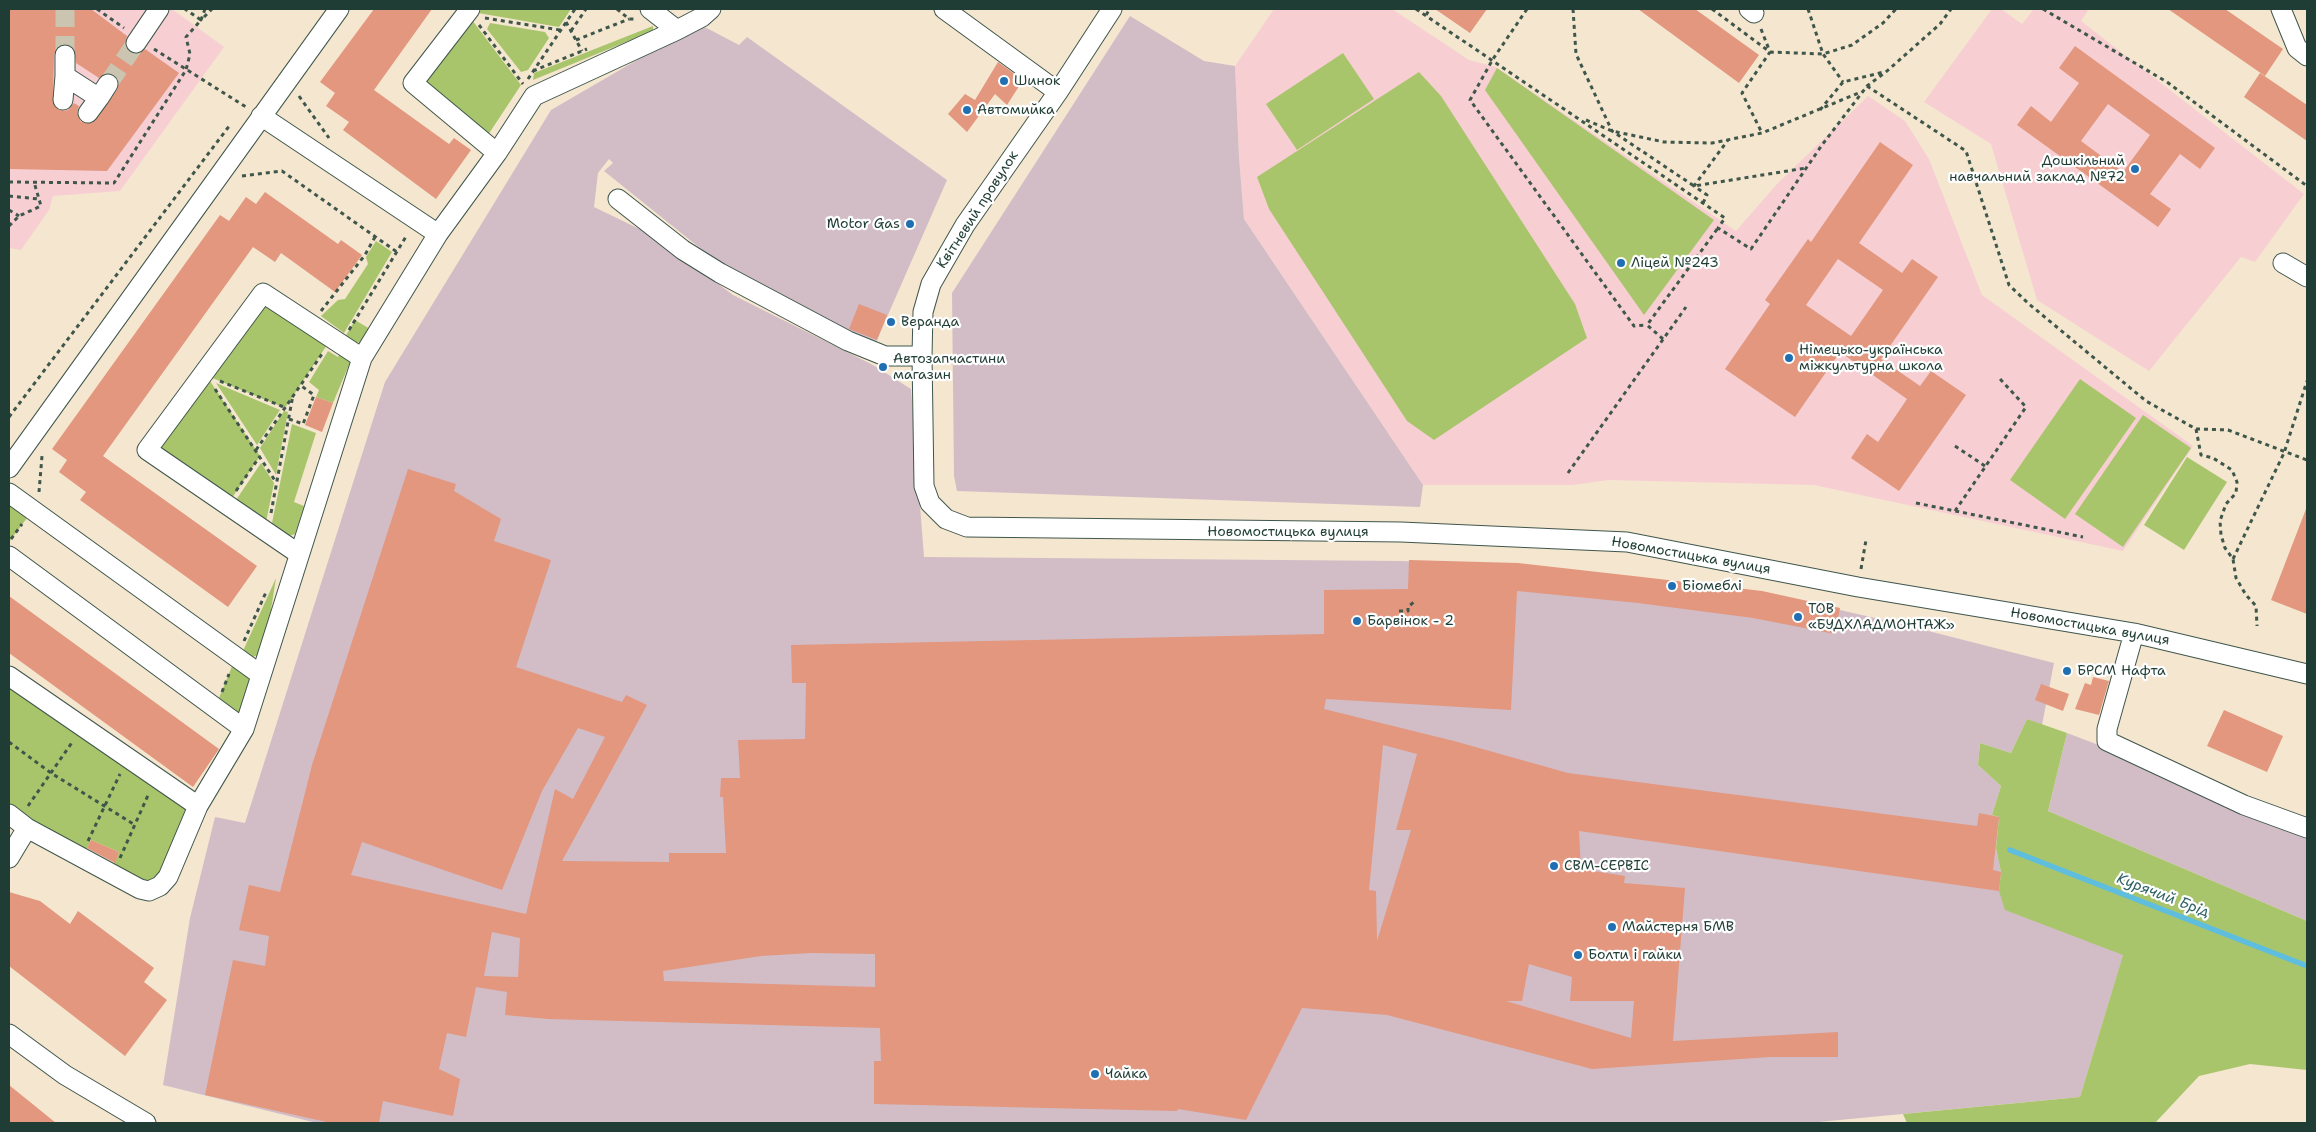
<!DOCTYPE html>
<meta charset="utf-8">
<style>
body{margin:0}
#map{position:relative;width:2316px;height:1132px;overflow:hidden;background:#f5e6cf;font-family:"Shantell Sans",sans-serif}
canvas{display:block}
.frame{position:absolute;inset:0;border:10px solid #1f3d34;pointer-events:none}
</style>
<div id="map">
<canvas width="2316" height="1132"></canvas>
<div class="frame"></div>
</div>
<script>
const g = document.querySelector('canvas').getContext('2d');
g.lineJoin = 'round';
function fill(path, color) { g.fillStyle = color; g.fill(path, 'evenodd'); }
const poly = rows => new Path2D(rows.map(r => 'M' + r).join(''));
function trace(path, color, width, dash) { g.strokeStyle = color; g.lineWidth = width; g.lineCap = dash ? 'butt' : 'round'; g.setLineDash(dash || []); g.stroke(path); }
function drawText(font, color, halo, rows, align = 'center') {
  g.font = font + ' "Shantell Sans",sans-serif'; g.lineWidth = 4.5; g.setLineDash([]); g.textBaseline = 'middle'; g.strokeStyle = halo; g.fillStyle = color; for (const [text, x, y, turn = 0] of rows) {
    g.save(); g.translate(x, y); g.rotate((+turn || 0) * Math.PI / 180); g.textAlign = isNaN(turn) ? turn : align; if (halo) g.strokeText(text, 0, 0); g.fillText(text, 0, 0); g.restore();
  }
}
fill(poly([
 [9,9,172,9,224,47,120,191,53,196,49,210,21,250,9,248],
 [1274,9,1392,9,1469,60,1496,67,1736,231,1777,184,1868,96,1905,121,1929,159,1982,295,2193,446,2123,551,1814,485,1608,480,1573,485,1423,485,1244,219,1239,157,1235,66],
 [1992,9,2001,9,2022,24,2034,9,2089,9,2081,21,2304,194,2255,262,2241,257,2149,371,2037,300,1991,144,1924,102]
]), '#f7cfd3');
fill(poly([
 [1130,16,1204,61,1235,66,1239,157,1244,219,1423,485,1420,507,957,491,954,476,952,293],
 [699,24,739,45,747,37,947,180,873,349,721,265,604,171,613,163,609,159,598,173,594,207,658,238,733,295,873,365,911,389,924,557,1401,561,1519,565,1761,592,1897,623,2054,663,2042,725,2027,719,2011,753,1980,743,1978,765,2001,786,1992,815,1999,817,1996,848,2001,872,1999,891,2125,949,2080,1097,1808,1123,317,1123,163,1085,190,918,215,817,245,823,385,382,551,110],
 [2067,733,2307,824,2307,921,2048,811]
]), '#d2bdc7');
fill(poly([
 [482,9,571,9,559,27,478,13],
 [472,20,521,85,488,135,423,82],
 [490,23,545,32,549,38,528,70,521,72,487,29],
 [653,26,653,31,533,80,534,73],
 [1343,53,1374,99,1297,150,1266,104],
 [1497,68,1714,220,1644,315,1485,90],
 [1419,72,1441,96,1575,304,1587,338,1434,440,1407,421,1269,209,1257,177],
 [376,241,392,252,344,333,321,316,338,300,345,299,368,264,366,257],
 [265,302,327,345,285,408,210,377],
 [355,320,370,329,363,342,354,343,345,337],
 [343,349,353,355,333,403,316,397,319,390,309,382,328,351,338,357],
 [208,378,260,456,232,498,157,446],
 [2080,379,2136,418,2065,519,2010,480],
 [216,383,280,410,257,445],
 [284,411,288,412,276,475,260,448],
 [2143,415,2191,448,2123,547,2075,514],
 [292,424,316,433,294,502,304,506,295,534,289,536,272,523],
 [2187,457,2227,482,2184,550,2144,525],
 [261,463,274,483,266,522,236,500],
 [9,500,30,514,9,542],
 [276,578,265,648,261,654,253,657,243,651],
 [233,664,249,675,254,683,243,717,216,705],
 [9,687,189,807,165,875,151,886,112,868,119,852,91,840,86,850,22,816,9,806],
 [2027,719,2067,733,2048,811,2307,921,2307,1070,2250,1064,2199,1076,2155,1123,1907,1123,1903,1114,2080,1097,2123,955,2005,910,1999,891,2001,872,1996,848,1999,817,1992,815,2001,786,1978,765,1980,743,2011,753]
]), '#a9c56c');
trace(poly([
 [2010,850,2307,966]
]), '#5fbedd', 5.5);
fill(poly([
 [9,9,91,9,127,36,125,43,129,52,136,54,145,49,179,73,107,171,9,169],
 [65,44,74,49,76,63,99,78,109,73,118,79,117,90,92,123,81,122,77,112,79,106,74,103,68,110,63,111,53,104,54,55,56,49],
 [374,9,432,9,374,90,449,144,454,138,471,150,436,199,343,130,349,122,326,106,335,93,320,82],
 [1435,9,1487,9,1470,33],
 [1638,9,1695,9,1759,55,1739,83],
 [2168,9,2225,9,2283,49,2265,76],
 [2075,46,2215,148,2200,169,2180,154,2150,194,2171,209,2158,227,2017,125,2031,106,2051,122,2079,83,2059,68],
 [2108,104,2150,135,2123,172,2081,141],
 [998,62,1023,80,1007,105,995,94,967,132,948,114,965,94,975,100],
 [2260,73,2307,105,2307,141,2244,97],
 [1880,142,1913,165,1859,243,1902,273,1912,259,1938,277,1881,359,1920,386,1931,371,1966,395,1899,491,1851,458,1867,434,1878,442,1907,399,1840,352,1795,417,1725,369,1770,304,1765,300,1808,239,1811,242],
 [1838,259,1883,290,1851,336,1806,305],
 [265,192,338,244,341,240,362,255,335,292,281,253,275,262,253,247,103,456,257,566,228,607,80,500,86,492,59,472,67,460,52,449,220,215,229,221,246,197,256,204],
 [859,304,887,315,877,340,849,329],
 [316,397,333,403,322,432,305,425],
 [408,469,456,484,454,491,501,519,494,541,551,560,516,667,622,702,626,695,647,705,562,861,669,862,669,853,726,853,723,797,720,797,721,778,740,778,738,740,805,739,806,683,792,683,791,645,1324,634,1324,590,1408,589,1409,560,1518,563,1642,577,1762,591,1840,608,1835,634,1753,618,1638,603,1517,591,1511,710,1326,699,1324,709,1454,741,1568,773,1977,826,1979,813,1999,817,1993,870,2001,872,1999,891,1579,831,1581,869,1625,876,1624,883,1685,888,1673,1041,1838,1032,1838,1057,1770,1057,1592,1069,1387,1015,1302,1008,1246,1120,1178,1109,1177,1111,874,1104,874,1061,881,1061,880,1028,548,1019,505,1015,507,992,476,987,466,1037,447,1033,439,1069,460,1079,453,1116,383,1101,379,1123,331,1123,205,1095,233,960,265,966,269,936,239,930,249,885,280,892,312,765],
 [578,728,605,737,573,799,555,789,526,914,351,875,362,842,502,890,542,791],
 [1383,745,1417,754,1396,830,1411,830,1377,941,1376,891,1369,890],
 [492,932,520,938,518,977,484,976],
 [811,953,875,954,875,987,664,981,663,971,761,956],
 [1529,964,1572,977,1570,1001,1634,1001,1631,1038,1506,1001,1522,1001],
 [2306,509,2307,509,2307,614,2271,600],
 [9,596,219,749,193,787,9,653],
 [2093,677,2109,681,2099,715,2075,709,2085,683,2091,685],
 [2041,684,2069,694,2063,711,2035,700],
 [2224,710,2283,736,2267,772,2207,746],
 [91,840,119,852,115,863,87,848],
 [9,892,40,901,70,924,78,911,154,968,144,982,167,1000,125,1056,9,966],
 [9,1085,56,1123,9,1123]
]), '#e2977e');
trace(poly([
 [65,55,65,9],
 [108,84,136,43]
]), '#cac4b0', 19, [19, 9]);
const minor = poly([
 [470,9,413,83,497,153],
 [650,9,677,30],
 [944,9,1058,92],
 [1112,9,1058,92,965,225,931,284,923,312,922,356,924,486,930,503,946,519,967,527,1401,532,1627,542,1858,587,2134,633,2307,674],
 [1749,9,1754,13],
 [2281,9,2297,48,2307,56],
 [136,43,159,9],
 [65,55,65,76,99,98,108,84],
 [63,100,65,76],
 [88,113,99,98],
 [261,116,438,234],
 [618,199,683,250,720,273,848,341,885,356,922,356],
 [2283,263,2307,277],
 [9,468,339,9],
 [9,493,261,675],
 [299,554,147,450,263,293,362,358],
 [9,556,244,729],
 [2134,633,2107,729,2107,741,2244,805,2307,828],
 [9,676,198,806],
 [9,814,27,828,140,889,149,891,160,886,168,877,198,806,244,729,362,358,438,234,497,153,534,96,677,30,702,17,711,9],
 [9,858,27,828],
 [9,1034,65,1075,146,1123]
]);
trace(minor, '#3f564b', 21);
trace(poly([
 [97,9,124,28],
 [205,9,201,20,212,9],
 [617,9,629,19,636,19],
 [1416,9,1725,218,1718,228,1751,249,1822,145,1867,86,1887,71,1940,24,1951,9],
 [1527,9,1493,59,1470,100,1634,326,1647,325],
 [1573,9,1576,54,1612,131,1694,186,1806,168],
 [1712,9,1770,52,1823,54,1852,45,1883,23,1896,9],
 [1808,9,1823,54,1843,82],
 [2043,9,2167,82,2307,186],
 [1426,15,1430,9],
 [485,18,560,30],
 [566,22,582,51],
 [479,25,523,84],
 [1761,29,1770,52,1742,93,1762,133],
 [571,31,586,9],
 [576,40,629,19],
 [154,49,246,107],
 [533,71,587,49],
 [528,79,575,9],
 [1867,86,1966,151,2009,285,2029,304,2146,401,2196,429,2228,430,2307,460],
 [299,96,329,138],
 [1820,110,1843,82,1884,72],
 [1586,120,1612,131,1664,142,1712,143,1762,133,1861,92],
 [242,176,282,171,397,252],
 [9,182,114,183,186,70,190,54,186,37,201,20,185,9],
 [9,196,39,199],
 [1703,203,1707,195,1694,186,1728,140],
 [9,210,19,216],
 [9,226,19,216,41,206,34,182],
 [321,311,365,255,375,237],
 [349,330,407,235],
 [1663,339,1647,325,1718,228],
 [220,381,286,408],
 [215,389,276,482],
 [9,417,230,125],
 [289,419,303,424,314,395,300,385],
 [2196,429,2201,455,2213,458,2232,470,2237,482,2236,493,2226,504,2220,521,2221,535,2225,548,2233,559,2236,578,2246,595,2256,606,2257,626],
 [1955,446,1985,466],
 [256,450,322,354],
 [1568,473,1686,307],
 [236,491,260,456],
 [39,492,42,456],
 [1916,503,2083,537],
 [1955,511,2026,407,2000,379],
 [271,513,293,395],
 [11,539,22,524],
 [2233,559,2284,453,2307,381],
 [1861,569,1866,540],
 [1399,611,1408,611,1408,607,1415,601],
 [244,641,267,590],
 [222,692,229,674],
 [9,742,51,773,135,825],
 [28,806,73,741],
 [88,841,120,774],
 [120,858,149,793]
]), '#3f564b', 3, [4, 4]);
trace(minor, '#fff', 19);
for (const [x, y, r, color] of [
 [1004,81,5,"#1f6fb2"],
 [967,110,5,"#1f6fb2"],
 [2135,169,5,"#1f6fb2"],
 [910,224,5,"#1f6fb2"],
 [1621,263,5,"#1f6fb2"],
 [891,322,5,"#1f6fb2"],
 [1789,358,5,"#1f6fb2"],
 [883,367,5,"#1f6fb2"],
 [1672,586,5,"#1f6fb2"],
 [1798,617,5,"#1f6fb2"],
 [1357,621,5,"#1f6fb2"],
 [2067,671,5,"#1f6fb2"],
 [1554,866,5,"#1f6fb2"],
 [1612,927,5,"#1f6fb2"],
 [1578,955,5,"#1f6fb2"],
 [1095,1074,5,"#1f6fb2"]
]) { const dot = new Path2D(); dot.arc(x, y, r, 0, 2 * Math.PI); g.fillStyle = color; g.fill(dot); trace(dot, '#fff', 2); }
drawText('14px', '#1f3d34', '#fff', [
 ["Шинок",1014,81],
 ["Автомийка",977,110],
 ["Дошкільний",2125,161,"right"],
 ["навчальний заклад №72",2125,177,"right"],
 ["Motor Gas",900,224,"right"],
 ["Ліцей №243",1631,263],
 ["Веранда",901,322],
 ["Німецько-українська",1799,350],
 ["міжкультурна школа",1799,366],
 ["Автозапчастини",893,359],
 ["магазин",893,375],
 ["Біомеблі",1682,586],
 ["ТОВ",1808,609],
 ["«БУДХЛАДМОНТАЖ»",1808,625],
 ["Барвінок - 2",1367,621],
 ["БРСМ Нафта",2077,671],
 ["СВМ-СЕРВІС",1564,866],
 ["Майстерня БМВ",1622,927],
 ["Болти і гайки",1588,955],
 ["Чайка",1105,1074]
], 'left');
drawText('14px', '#1f3d34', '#fff', [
 ["Квітневий провулок",978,210,-57],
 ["Новомостицька вулиця",1288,532],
 ["Новомостицька вулиця",1691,556,10],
 ["Новомостицька вулиця",2090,627,10]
]);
drawText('italic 15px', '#326467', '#fff', [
 ["Курячий Брід",2163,896,21]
]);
</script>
